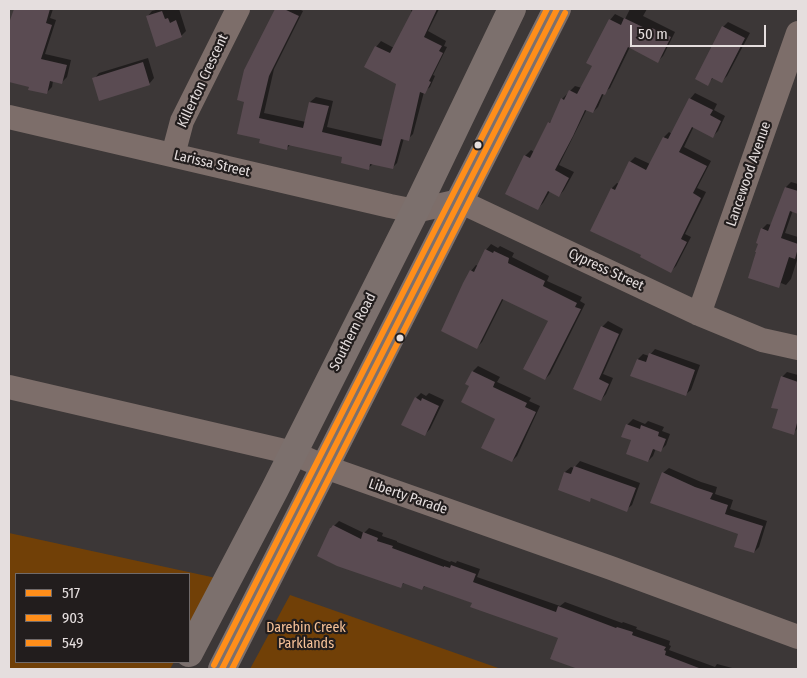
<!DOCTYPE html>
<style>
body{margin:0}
#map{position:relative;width:807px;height:678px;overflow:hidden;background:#3c3737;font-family:"Fira Sans Condensed",sans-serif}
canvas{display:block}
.frame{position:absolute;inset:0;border:10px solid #e5dede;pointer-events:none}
.legend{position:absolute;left:15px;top:573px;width:175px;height:90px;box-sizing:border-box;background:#221d1d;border:1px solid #706a6a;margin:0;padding:6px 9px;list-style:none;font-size:15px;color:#e5dede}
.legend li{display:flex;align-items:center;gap:10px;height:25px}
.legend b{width:25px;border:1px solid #706a6a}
.scale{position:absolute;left:630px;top:25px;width:136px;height:22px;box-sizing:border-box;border:2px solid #e5dede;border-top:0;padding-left:6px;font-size:15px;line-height:18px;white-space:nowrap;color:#e5dede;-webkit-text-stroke:4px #221d1d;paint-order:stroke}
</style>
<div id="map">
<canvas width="807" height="678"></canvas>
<div class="frame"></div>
<ul class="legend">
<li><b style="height:6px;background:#ff8e1a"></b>517</li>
<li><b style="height:6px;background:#ff8e1a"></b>903</li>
<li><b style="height:6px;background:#ff8e1a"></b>549</li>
</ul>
<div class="scale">50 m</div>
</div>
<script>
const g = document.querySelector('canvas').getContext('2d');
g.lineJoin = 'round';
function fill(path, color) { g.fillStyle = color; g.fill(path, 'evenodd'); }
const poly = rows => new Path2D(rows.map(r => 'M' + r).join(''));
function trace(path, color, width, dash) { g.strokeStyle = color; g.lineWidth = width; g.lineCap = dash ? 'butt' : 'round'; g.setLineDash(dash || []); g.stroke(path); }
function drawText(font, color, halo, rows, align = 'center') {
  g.font = font + ' "Fira Sans Condensed",sans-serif'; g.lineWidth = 4.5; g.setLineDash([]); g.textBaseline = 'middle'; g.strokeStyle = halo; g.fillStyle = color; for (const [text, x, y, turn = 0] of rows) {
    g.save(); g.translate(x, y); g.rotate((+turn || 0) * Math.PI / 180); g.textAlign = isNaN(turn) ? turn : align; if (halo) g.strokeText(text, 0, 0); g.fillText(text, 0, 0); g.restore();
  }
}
fill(poly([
 [9,533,216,578,189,632,189,574,16,574,16,662,174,662,170,669,9,669],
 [290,595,501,669,250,669]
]), '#714007');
fill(poly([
 [15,9,53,9,50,18,56,20,45,54,71,60,67,77,62,82,53,81,52,87,46,93,30,86,9,81,9,27],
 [160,9,179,9,186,31,181,36,147,17,152,11],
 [277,9,299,9,303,11,274,69,264,113,306,122,310,102,316,97,333,101,327,127,384,140,397,83,376,47,381,41,394,48,412,12,411,11,412,9,439,9,428,31,446,41,444,46,447,47,433,75,435,76,430,87,424,92,413,134,408,139,404,138,397,163,392,168,373,164,368,168,344,156,291,144,287,148,261,138,246,101,245,71],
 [630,9,647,9,643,16,675,32,663,56,658,61,630,47,610,88,604,93,598,107,593,112,587,109,559,165,574,172,564,190,559,196,550,191,543,203,538,208,507,193,525,156,531,150,534,152,549,123,554,119,562,99,575,86,582,88,594,65,610,20,615,14,625,19],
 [728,22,750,33,727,76,722,81,714,77,707,84,723,27],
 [148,58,154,78,149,84,94,79,99,73],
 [695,93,717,104,714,110,725,116,718,131,713,136,694,126,684,147,711,161,697,188,706,192,685,234,691,237,676,266,671,271,642,255,592,231,612,188,617,183,619,184,630,162,635,157,650,164,664,137,669,132,672,134,690,99],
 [791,182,798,184,798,212,793,210,785,233,798,237,798,257,791,279,786,285,781,283,778,286,762,229,767,224,772,225,786,187],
 [491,244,498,248,500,246,514,253,512,257,549,276,547,281,582,297,580,301,585,304,550,374,545,379,549,321,504,298,482,342,477,347,471,271,476,265,478,266,486,250],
 [608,321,623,329,603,374,613,378,606,394,601,400,575,388,602,327],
 [655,349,700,365,691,390,685,395,632,376,638,359,643,354,649,356],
 [478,366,500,377,497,382,531,398,529,401,540,406,517,456,512,461,496,418,470,386,467,384,473,371],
 [787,372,798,375,798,428,793,433,779,409,782,377],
 [421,393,426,396,429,393,444,400,430,429,424,435,416,398],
 [633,419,645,424,648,421,664,427,662,431,670,434,666,445,661,450,656,448,653,456,648,461,632,440,627,425],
 [580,461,640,483,632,505,626,510,592,497,590,500,565,472,571,467,574,468],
 [669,468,701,482,717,487,715,494,733,500,730,509,767,521,759,547,754,552,739,533,663,473],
 [339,521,364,533,369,528,383,533,382,536,397,541,397,542,450,562,451,561,456,563,457,561,480,569,477,577,560,606,565,602,622,623,623,622,637,627,636,629,670,641,669,645,671,646,669,650,715,667,717,664,736,669,643,669,603,655,597,669,582,669,552,658,559,637,473,603,426,585,422,589,405,582,401,586,331,529]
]), '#0007');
fill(poly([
 [14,9,50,9,46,23,52,25,41,59,67,65,62,84,50,81,47,94,28,90,29,87,9,82,9,23],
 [275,9,284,9,299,16,269,76,259,118,303,128,309,102,329,106,322,132,381,146,396,84,364,67,375,46,390,53,413,9,437,9,424,37,442,46,439,51,443,53,429,81,431,82,425,94,420,92,409,141,401,139,393,169,370,164,369,170,341,163,342,157,288,145,287,150,259,143,260,139,237,134,244,102,237,100,244,70],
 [162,11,165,19,168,18,170,23,176,20,182,37,156,47,146,16],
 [624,18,651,31,652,28,671,37,658,63,628,47,605,95,602,94,593,113,585,110,573,136,555,170,569,178,559,197,548,191,538,210,505,194,524,155,530,158,548,122,550,123,561,98,564,100,569,90,577,94,592,66,586,63,609,19,621,25],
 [722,26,745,38,722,83,712,78,708,86,695,79],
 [143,62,150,85,99,101,92,78],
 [689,98,713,110,710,115,721,121,713,138,692,127,679,152,707,166,693,193,701,198,681,239,687,242,671,273,640,257,641,255,590,231,611,188,615,190,629,161,646,170,663,137,668,139],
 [785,187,798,191,798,214,790,211,781,238,798,244,798,248,795,259,789,257,779,288,748,278,756,252,755,252,758,244,756,243,761,228,768,231],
 [485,249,493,253,494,251,509,258,508,263,545,281,543,286,577,303,575,307,581,309,545,380,523,369,548,321,502,299,477,349,441,331,463,283,470,270,474,272],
 [601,326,619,334,599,379,609,384,601,401,573,389],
 [649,353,695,370,686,396,630,376,637,359,646,362],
 [472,371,495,382,493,387,527,403,525,407,536,412,512,462,481,448,495,419,461,402,469,386,465,384],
 [781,376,798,382,798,419,794,435,772,428,778,409,771,408],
 [415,397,421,401,422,398,439,406,425,436,401,425],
 [626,424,640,429,641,425,659,432,658,436,666,439,661,452,653,449,648,462,626,454,631,440,621,437],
 [574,466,636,488,627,512,591,498,590,502,558,490,564,472,571,474],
 [662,472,695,487,713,493,710,499,728,505,725,514,763,526,754,553,734,547,738,534,650,503],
 [333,525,361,539,363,532,378,538,377,541,393,546,392,548,444,567,444,566,450,568,451,565,476,574,473,582,556,612,558,606,616,628,617,627,633,632,632,635,666,647,664,650,666,651,665,655,699,668,698,669,578,669,550,659,558,638,470,607,472,603,424,586,422,590,403,583,401,588,337,566,317,556,330,528,331,528]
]), '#5a4b52');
trace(poly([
 [9,117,390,206,415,211,459,201,699,314,762,340,798,348],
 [173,155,182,121,238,9],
 [699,314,798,33],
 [9,387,293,453,325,467,611,568,798,637]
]), '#7d6e6a', 24);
trace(poly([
 [189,653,275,489,415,211,512,9],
 [222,669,557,9]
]), '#7c706d', 28);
trace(poly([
 [222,669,557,9]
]), '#ff8e1a', 6);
trace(poly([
 [232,669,565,13]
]), '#ff8e1a', 6);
trace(poly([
 [214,665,547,9]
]), '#ff8e1a', 6);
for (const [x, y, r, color] of [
 [478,145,4.5,"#e5dede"],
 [400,338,4.5,"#e5dede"]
]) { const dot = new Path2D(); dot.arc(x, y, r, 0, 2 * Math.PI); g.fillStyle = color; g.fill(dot); trace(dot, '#221d1d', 2); }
drawText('14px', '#e5dede', '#221d1d', [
 ["Killerton Crescent",203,81,-65],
 ["Larissa Street",212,164,13],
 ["Lancewood Avenue",749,174,-71],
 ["Cypress Street",606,270,25],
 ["Southern Road",353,332,-63],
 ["Liberty Parade",408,497,19]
]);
drawText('14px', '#f7c298', '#221d1d', [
 ["Darebin Creek",306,628],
 ["Parklands",306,644]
]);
</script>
